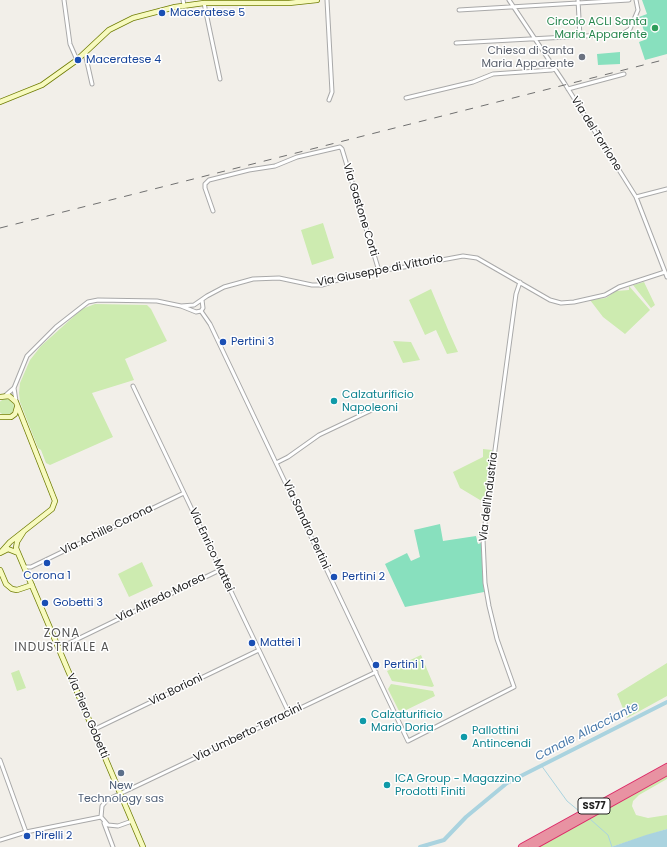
<!DOCTYPE html>
<style>
body{margin:0}
canvas{display:block;background:#f2efe9}
</style>
<canvas width="667" height="847"></canvas>
<script>
const g = document.querySelector('canvas').getContext('2d');
g.lineJoin = 'round';
function fill(path, color) { g.fillStyle = color; g.fill(path, 'evenodd'); }
const poly = rows => new Path2D(rows.map(r => 'M' + r).join(''));
function trace(path, color, width, dash) { g.strokeStyle = color; g.lineWidth = width; g.lineCap = dash ? 'butt' : 'round'; g.setLineDash(dash || []); g.stroke(path); }
function drawText(font, color, halo, rows, align = 'center') {
  g.font = font + ' Poppins,sans-serif'; g.lineWidth = 3; g.setLineDash([]); g.textBaseline = 'middle'; g.strokeStyle = halo; g.fillStyle = color; for (const [text, x, y, turn = 0] of rows) {
    g.save(); g.translate(x, y); g.rotate((+turn || 0) * Math.PI / 180); g.textAlign = isNaN(turn) ? turn : align; if (halo) g.strokeText(text, 0, 0); g.fillText(text, 0, 0); g.restore();
  }
}
fill(poly([
 [323,223,334,258,312,265,301,230],
 [644,282,655,305,651,308,633,285],
 [629,286,650,310,625,334,603,317,590,300,606,298,616,291,629,290],
 [431,289,449,332,458,352,447,354,436,330,425,335,409,300],
 [95,304,147,305,151,309,167,341,125,359,134,380,92,393,113,437,50,465,46,463,41,450,38,448,20,402,19,393,20,383,30,360,41,346,82,309],
 [393,341,411,342,420,360,403,363],
 '-2 407a8 8 0 1 1 16 0a8 8 0 1 1-16 0Z',
 [483,449,492,450,485,503,460,488,453,472,483,457],
 [142,562,153,586,129,597,118,574],
 [421,655,434,686,432,687,392,681,387,671],
 [667,663,667,696,627,718,617,694],
 [19,670,26,688,17,691,11,673],
 [391,684,433,691,435,696,400,713,388,689],
 [667,776,667,779,639,795,633,801,632,806,636,815,648,818,667,815,667,829,611,847,539,847]
]), '#cdebb0');
fill(poly([
 [642,0,667,0,667,54,645,60,639,42,647,39,639,17,647,14],
 [620,52,620,64,598,65,597,54],
 [440,524,443,541,476,536,478,544,481,543,484,592,405,607,385,564,407,553,411,561,420,557,414,530]
]), '#88e0be');
fill(poly([
 [667,829,667,847,611,847,646,835]
]), '#aad3df');
trace(poly([
 [541,765,567,801,579,811],
 [590,819,608,835,612,847]
]), '#aad3df', 1);
trace(poly([
 [420,847,444,840,466,817,507,783,667,702]
]), '#aad3df', 4);
const street = poly([
 [64,0,70,44,77,60],
 [183,0,184,5],
 [327,0,332,92,329,100],
 [509,0,565,84,636,197,667,277],
 [578,0,580,37],
 [204,3,220,79],
 [459,10,629,0],
 [456,43,622,34,630,29,638,10,636,0],
 [85,53,92,84],
 [568,89,624,74],
 [406,98,473,82,493,74,552,70,555,69],
 [636,197,667,189],
 [213,211,205,188,205,184,209,180,249,170,275,166,297,157,340,147,342,149,379,271],
 [181,306,194,305,207,296,224,287,253,279,279,278,312,285,322,285,353,275,404,267,463,256,477,258,550,300,561,303,574,302,605,295,619,287,665,272],
 [201,311,210,324,408,741,514,687,497,639,489,606,485,583,483,539,516,294,520,282],
 [201,311,203,308,202,300],
 [133,386,289,713],
 [6,395,14,388],
 [16,401,14,388,27,356,56,327,88,302,98,300,157,301,181,306,196,312,201,311],
 [276,463,288,457,319,435,376,408],
 [24,567,31,567,184,493],
 [59,648,220,570],
 [93,730,259,650],
 [0,760,26,832],
 [132,821,118,826,108,825,101,817,102,806,107,800,376,672],
 [104,823,113,847],
 [0,840,26,832,101,817]
]);
const secondary = poly([
 [0,102,42,85,77,60,109,30,133,18,175,7,204,3,289,3,317,0],
 [0,397,9,396,16,402,55,501,52,509,10,542,2,551],
 [0,417,11,417,15,414,17,407],
 [24,531,17,542,16,548,143,847],
 [0,553,8,549,18,553],
 [0,570,6,584,12,589,17,590,32,585]
]);
const highway = poly([
 [522,847,667,767],
 [532,847,667,772]
]);
trace(street, '#a9a9a9', 5);
trace(secondary, '#707d05', 6);
trace(highway, '#dc2a67', 8);
trace(street, '#fff', 3);
trace(secondary, '#f7fabf', 4.5);
trace(highway, '#e892a2', 6);
trace(poly([
 [0,228,667,59]
]), '#707070', 1, [8, 8]);
for (const [x, y, r, color] of [
 [162,13,4,"#1a4fb4"],
 [655,28,4,"#2e9e5b"],
 [582,57,4,"#6b7280"],
 [78,60,4,"#1a4fb4"],
 [223,342,4,"#1a4fb4"],
 [334,401,4,"#0f9aa8"],
 [47,563,4,"#1a4fb4"],
 [334,577,4,"#1a4fb4"],
 [45,603,4,"#1a4fb4"],
 [252,643,4,"#1a4fb4"],
 [376,665,4,"#1a4fb4"],
 [363,721,4,"#0f9aa8"],
 [464,737,4,"#0f9aa8"],
 [121,773,4,"#5c6f8a"],
 [387,785,4,"#0f9aa8"],
 [27,836,4,"#1a4fb4"]
]) { const dot = new Path2D(); dot.arc(x, y, r, 0, 2 * Math.PI); g.fillStyle = color; g.fill(dot); trace(dot, '#fff', 1.5); }
for (const [x, y, w] of [
 [594,806,32]
]) { const box = new Path2D(); box.roundRect(x - w / 2, y - 8, w, 16, 3); g.fillStyle = '#fff'; g.fill(box); trace(box, '#222', 1); }
drawText('bold 10px', '#222', null, [
 ["SS77",594,806]
]);
drawText('11px', '#164399', '#fff', [
 ["Maceratese 5",170,13],
 ["Maceratese 4",86,60],
 ["Pertini 3",231,342],
 ["Corona 1",47,576,"center"],
 ["Pertini 2",342,577],
 ["Gobetti 3",53,603],
 ["Mattei 1",260,643],
 ["Pertini 1",384,665],
 ["Pirelli 2",35,836]
], 'left');
drawText('11px', '#27864d', '#fff', [
 ["Circolo ACLI Santa",647,22],
 ["Maria Apparente",647,35]
], 'right');
drawText('11px', '#5b616d', '#fff', [
 ["Chiesa di Santa",574,51],
 ["Maria Apparente",574,64]
], 'right');
drawText('11px', '#222', '#fff', [
 ["Via del Torrione",596,134,58],
 ["Via Gastone Corti",360,210,73],
 ["Via Giuseppe di Vittorio",380,271,-11],
 ["Via dell'Industria",489,497,-83],
 ["Via Sandro Pertini",306,525,65],
 ["Via Achille Corona",107,530,-26],
 ["Via Enrico Mattei",211,550,65],
 ["Via Alfredo Morea",161,598,-26],
 ["Via Borioni",176,690,-26],
 ["Via Piero Gobetti",87,716,67],
 ["Via Umberto Terracini",248,733,-26]
]);
drawText('11px', '#0d838f', '#fff', [
 ["Calzaturificio",342,395],
 ["Napoleoni",342,408],
 ["Calzaturificio",371,715],
 ["Mario Doria",371,728],
 ["Pallottini",472,731],
 ["Antincendi",472,744],
 ["ICA Group - Magazzino",395,779],
 ["Prodotti Finiti",395,792]
], 'left');
drawText('11px', '#4e5e75', '#fff', [
 ["New",121,786],
 ["Technology sas",121,799]
]);
g.letterSpacing = '1px';
drawText('12px', '#555', '#fff', [
 ["ZONA",62,634],
 ["INDUSTRIALE A",62,648]
]);
g.letterSpacing = '0px';
drawText('italic 12px', '#4a7aab', '#fff', [
 ["Canale Allacciante",587,732,-27]
]);
</script>
